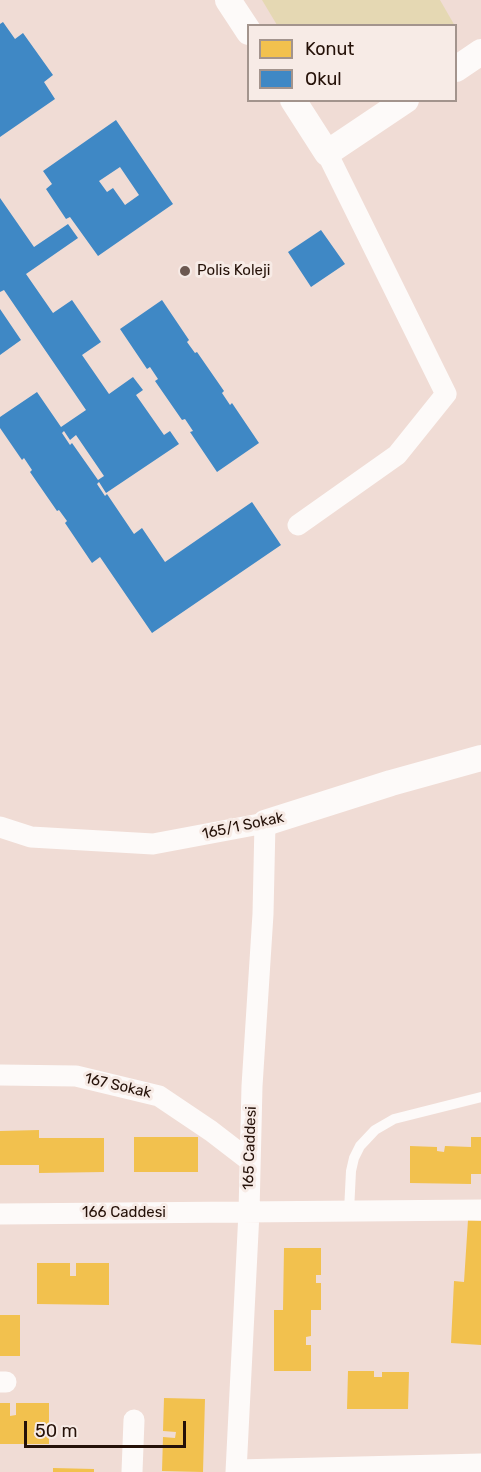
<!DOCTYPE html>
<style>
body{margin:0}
#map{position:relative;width:481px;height:1472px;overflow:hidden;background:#f0dcd5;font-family:Rubik,sans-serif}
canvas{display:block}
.legend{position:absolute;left:247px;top:24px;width:210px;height:78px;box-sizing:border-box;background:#f7ebe6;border:2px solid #a3948d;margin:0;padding:8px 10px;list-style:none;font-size:18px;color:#251108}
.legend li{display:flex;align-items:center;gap:12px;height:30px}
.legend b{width:30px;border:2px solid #a3948d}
.scale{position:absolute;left:24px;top:1421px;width:162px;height:27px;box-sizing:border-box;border:3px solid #251108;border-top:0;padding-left:8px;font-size:18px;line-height:21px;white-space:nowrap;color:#251108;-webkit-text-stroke:4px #f7ebe6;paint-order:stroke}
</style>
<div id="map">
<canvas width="481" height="1472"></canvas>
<ul class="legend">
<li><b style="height:16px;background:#f2c14e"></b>Konut</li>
<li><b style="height:16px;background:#3f88c5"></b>Okul</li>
</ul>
<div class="scale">50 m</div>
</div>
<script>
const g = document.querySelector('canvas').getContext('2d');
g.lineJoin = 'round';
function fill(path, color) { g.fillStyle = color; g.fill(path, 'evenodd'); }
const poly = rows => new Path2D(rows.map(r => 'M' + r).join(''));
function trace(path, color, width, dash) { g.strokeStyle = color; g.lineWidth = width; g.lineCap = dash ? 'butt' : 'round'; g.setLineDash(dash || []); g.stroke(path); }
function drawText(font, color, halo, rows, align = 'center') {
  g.font = font + ' Rubik,sans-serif'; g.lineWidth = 6; g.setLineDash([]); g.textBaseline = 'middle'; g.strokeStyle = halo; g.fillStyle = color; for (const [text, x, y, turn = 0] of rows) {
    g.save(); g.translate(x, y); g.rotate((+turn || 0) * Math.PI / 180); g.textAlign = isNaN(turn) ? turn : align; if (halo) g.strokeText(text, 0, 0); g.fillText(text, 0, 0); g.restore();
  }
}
fill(poly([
 [262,0,440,0,455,26,277,25]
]), '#e5d8b3');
fill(poly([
 [39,1130,39,1138,104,1138,104,1172,39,1173,39,1165,0,1165,0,1131],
 [134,1137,198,1137,198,1172,134,1172],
 [471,1137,481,1137,481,1174,471,1174,471,1184,410,1183,410,1146,437,1147,437,1151,444,1152,445,1146,471,1147],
 [468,1220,481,1221,481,1345,451,1343,454,1281,464,1282],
 [284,1248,321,1248,321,1275,316,1275,316,1283,321,1283,321,1310,311,1310,311,1336,306,1337,306,1345,311,1345,311,1371,274,1371,274,1310,283,1310],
 [37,1263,70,1263,70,1276,76,1276,76,1263,109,1263,109,1305,37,1304],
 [0,1315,20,1315,20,1356,0,1356],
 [348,1371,374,1371,374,1377,382,1377,382,1372,409,1372,408,1409,347,1409],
 [164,1398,205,1399,203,1472,162,1471,163,1437,175,1438,176,1432,163,1431],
 [0,1403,10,1403,10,1416,16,1415,16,1403,49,1403,49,1444,0,1444],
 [53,1468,94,1469,94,1472,53,1472]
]), '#f2c14e');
fill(poly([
 [3,22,15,39,23,33,53,75,44,82,55,99,0,137,0,24],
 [116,120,173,204,98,256,70,217,66,219,46,189,52,184,43,171],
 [120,167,139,195,125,205,113,188,107,192,99,181],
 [0,198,34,247,68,224,78,238,26,274,53,313,72,300,101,342,82,355,109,394,133,377,143,390,136,395,164,435,170,431,179,444,106,493,99,482,97,484,105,496,107,494,134,534,142,528,165,562,252,502,281,545,152,633,100,557,92,563,65,523,67,521,59,510,57,511,30,472,32,470,24,458,22,460,0,428,0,417,37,392,61,427,86,410,4,290,0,292],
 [64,431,70,440,76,435,104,476,98,480,72,443,70,445,62,433],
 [321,230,345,264,311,287,288,252],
 [162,300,189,340,187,342,195,353,197,352,224,391,222,393,230,405,232,403,259,443,217,472,190,432,193,431,185,419,182,420,155,381,158,379,150,367,147,369,120,329],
 [0,309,21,340,0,355]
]), '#3f88c5');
trace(poly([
 [349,1211,351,1171,354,1158,360,1146,375,1130,394,1119,481,1097]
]), '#fdfaf9', 10);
trace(poly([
 [298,525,397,455,446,394,327,153],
 [0,827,31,837,153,844,265,823,263,914,252,1086,249,1212,236,1472],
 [0,1075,76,1076,159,1096,211,1131,250,1161],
 [0,1214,481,1210],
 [0,1382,6,1382],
 [237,1470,481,1464],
 [132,1472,134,1420]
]), '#fdfaf9', 21);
trace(poly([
 [228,0,249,32],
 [456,69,481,52],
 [293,100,327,153,406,100],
 [265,823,391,783,481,758]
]), '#fdfaf9', 26);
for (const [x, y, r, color] of [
 [185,271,6,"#6c5850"]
]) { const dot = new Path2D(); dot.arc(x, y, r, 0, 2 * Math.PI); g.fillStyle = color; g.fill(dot); trace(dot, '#f7ebe6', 2); }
drawText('15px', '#251108', '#f7ebe6', [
 ["Polis Koleji",197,271]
], 'left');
drawText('15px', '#251108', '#f7ebe6', [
 ["165/1 Sokak",243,826,-12],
 ["167 Sokak",118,1086,13],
 ["165 Caddesi",250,1148,-88],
 ["166 Caddesi",124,1213]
]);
</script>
